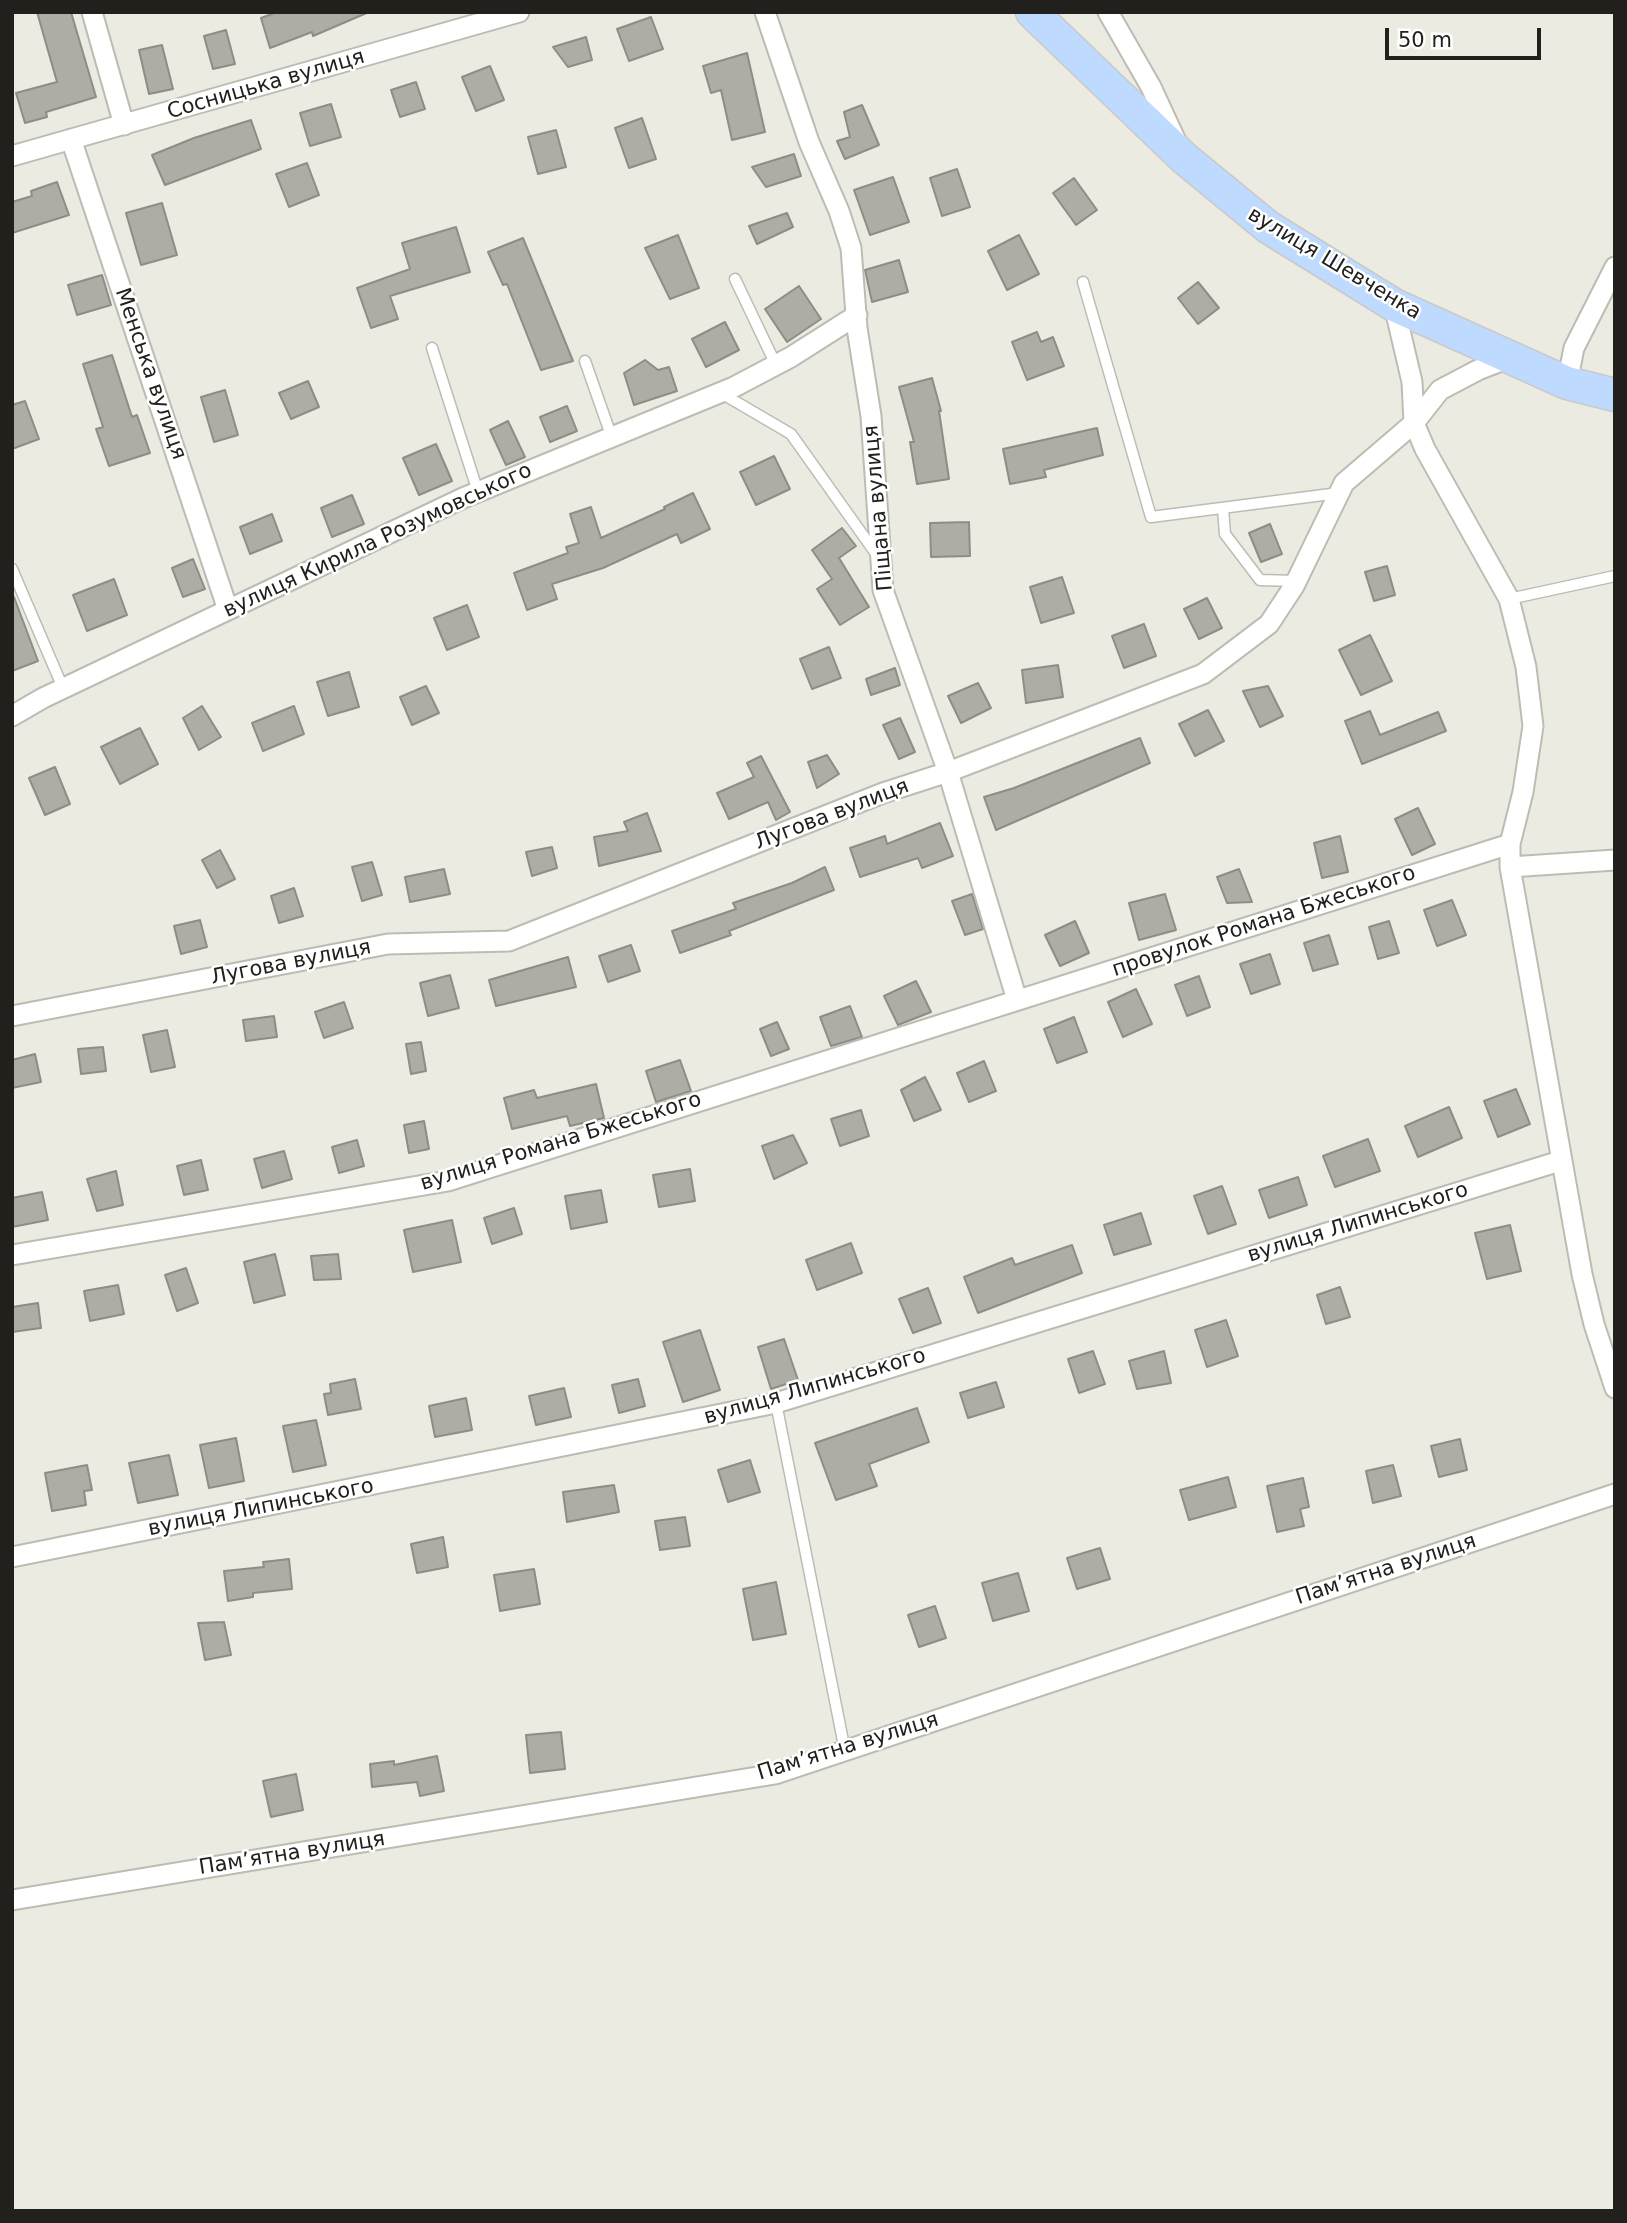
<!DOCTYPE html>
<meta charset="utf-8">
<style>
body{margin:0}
#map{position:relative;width:1627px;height:2223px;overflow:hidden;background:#ecebe2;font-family:"DejaVu Sans",sans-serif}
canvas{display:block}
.frame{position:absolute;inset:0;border:14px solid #21201d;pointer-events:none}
.scale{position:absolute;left:1385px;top:28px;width:156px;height:32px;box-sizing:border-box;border:4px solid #21201d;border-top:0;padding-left:9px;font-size:21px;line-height:24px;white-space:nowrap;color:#21201d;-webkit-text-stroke:5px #fff;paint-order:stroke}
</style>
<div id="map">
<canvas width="1627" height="2223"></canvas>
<div class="frame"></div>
<div class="scale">50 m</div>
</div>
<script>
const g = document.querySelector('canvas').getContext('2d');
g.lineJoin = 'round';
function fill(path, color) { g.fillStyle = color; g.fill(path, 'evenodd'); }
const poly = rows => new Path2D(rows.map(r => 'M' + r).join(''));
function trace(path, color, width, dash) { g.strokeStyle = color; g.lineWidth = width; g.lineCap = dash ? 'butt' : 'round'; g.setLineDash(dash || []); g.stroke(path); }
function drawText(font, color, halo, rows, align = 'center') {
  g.font = font + ' "DejaVu Sans",sans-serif'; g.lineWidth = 5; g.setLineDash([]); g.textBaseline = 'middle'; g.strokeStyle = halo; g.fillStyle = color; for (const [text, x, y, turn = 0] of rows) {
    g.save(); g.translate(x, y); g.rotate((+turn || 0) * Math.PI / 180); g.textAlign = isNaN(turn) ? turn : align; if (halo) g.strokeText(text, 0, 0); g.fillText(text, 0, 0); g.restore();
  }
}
const building = poly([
 [37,12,71,12,96,97,46,112,47,117,25,123,16,93,57,82,37,12],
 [277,12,369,12,313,36,312,32,270,48,261,18,277,12],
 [651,17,663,49,629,61,617,29,651,17],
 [226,30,235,64,213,69,204,36,226,30],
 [586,37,592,60,568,67,553,47,586,37],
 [162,45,173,89,149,94,139,50,162,45],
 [747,53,765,132,732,140,721,90,711,93,703,66,747,53],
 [490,66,504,100,476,111,462,77,490,66],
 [416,82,425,109,400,117,391,90,416,82],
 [331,104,341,137,310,146,300,113,331,104],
 [862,105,879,145,845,159,837,141,850,137,844,112,862,105],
 [642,118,656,159,629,168,615,128,642,118],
 [251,120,261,149,165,185,152,155,194,138,251,120],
 [556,130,566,167,538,174,528,137,556,130],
 [794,154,801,176,766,187,752,167,794,154],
 [307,163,319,195,289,207,276,174,307,163],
 [957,169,970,207,942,216,930,178,957,169],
 [893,177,909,222,870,235,854,190,893,177],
 [1074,178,1097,210,1076,225,1053,193,1074,178],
 [57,182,69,215,12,233,12,202,32,196,31,191,57,182],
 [162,203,177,255,141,265,126,213,162,203],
 [787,213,793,227,757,244,749,226,787,213],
 [456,227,470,272,390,296,398,319,371,328,357,288,410,269,402,243,456,227],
 [678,235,699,288,670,299,645,248,678,235],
 [1019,235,1039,274,1007,290,988,251,1019,235],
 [523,238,573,361,541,370,507,284,503,285,488,252,523,238],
 [899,260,908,292,872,302,865,270,899,260],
 [102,275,111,305,77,315,68,285,102,275],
 [1198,282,1219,308,1198,324,1178,298,1198,282],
 [799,286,821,319,787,342,765,309,799,286],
 [725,322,739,350,706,367,692,339,725,322],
 [1037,332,1041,342,1053,337,1064,366,1027,380,1012,342,1037,332],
 [112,355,132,417,137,415,150,453,109,466,96,429,103,427,83,364,112,355],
 [645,360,658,370,669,367,677,391,634,405,624,373,645,360],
 [932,378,941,411,939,411,949,479,917,484,910,442,914,442,899,387,932,378],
 [308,381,319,407,291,419,279,393,308,381],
 [225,390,238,435,214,442,201,397,225,390],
 [25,401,39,439,12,449,12,405,25,401],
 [567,406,577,431,550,442,540,417,567,406],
 [508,421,525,457,506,465,490,430,508,421],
 [1097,428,1103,455,1044,470,1046,477,1010,484,1003,449,1097,428],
 [436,444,452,481,419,495,403,458,436,444],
 [774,456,790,489,756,505,740,472,774,456],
 [693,493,710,529,681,543,677,534,603,568,552,584,557,599,527,610,514,573,568,553,566,547,579,543,570,514,591,507,601,538,665,509,664,507,693,493],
 [352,495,364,524,332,537,321,508,352,495],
 [272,514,282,541,250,554,240,527,272,514],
 [969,522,970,556,931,557,930,523,969,522],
 [1270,524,1282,554,1261,562,1249,533,1270,524],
 [842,528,856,546,839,558,869,607,840,625,817,589,832,579,812,550,842,528],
 [193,559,205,589,183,597,172,568,193,559],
 [1387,566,1395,595,1374,601,1365,572,1387,566],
 [1062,577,1074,613,1041,623,1030,587,1062,577],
 [114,579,127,615,87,631,73,595,114,579],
 [14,597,38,661,12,671,12,598,14,597],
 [1207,598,1222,628,1199,639,1184,609,1207,598],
 [467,605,479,637,447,650,434,618,467,605],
 [1144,624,1156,656,1124,668,1112,636,1144,624],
 [1370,635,1392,681,1361,695,1339,650,1370,635],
 [829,647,841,678,812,689,800,659,829,647],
 [1058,665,1063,697,1026,703,1022,670,1058,665],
 [895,668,900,685,871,695,866,679,895,668],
 [349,672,359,707,328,716,317,682,349,672],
 [978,683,991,708,961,723,948,696,978,683],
 [426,686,439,713,412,725,400,697,426,686],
 [1268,686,1283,716,1260,727,1243,691,1268,686],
 [202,706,221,737,199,750,183,718,202,706],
 [294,706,304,734,263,751,252,723,294,706],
 [1208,710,1224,741,1195,756,1179,724,1208,710],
 [1370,711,1380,735,1438,712,1446,731,1362,764,1345,721,1370,711],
 [900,718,915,752,899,759,883,725,900,718],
 [140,728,158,764,120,784,101,747,140,728],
 [1140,738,1150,763,996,830,984,797,1014,788,1140,738],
 [827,755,839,774,817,788,808,762,827,755],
 [761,756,790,812,776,820,768,802,729,819,717,793,754,777,747,763,761,756],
 [55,767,70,804,45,815,29,778,55,767],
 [1418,808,1435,844,1412,855,1395,819,1418,808],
 [647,813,661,851,599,866,594,837,628,831,624,822,647,813],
 [940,823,953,856,922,868,918,858,860,877,850,848,885,836,887,844,940,823],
 [1340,836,1348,872,1322,878,1314,843,1340,836],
 [552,847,557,868,532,876,526,852,552,847],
 [220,850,235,879,217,888,202,860,220,850],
 [372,862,382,895,362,901,352,867,372,862],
 [825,867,834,890,729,931,731,935,680,953,672,931,736,909,733,903,792,883,825,867],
 [444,869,450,894,410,902,405,877,444,869],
 [1239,869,1252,902,1227,903,1217,877,1239,869],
 [294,888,303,916,279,923,271,896,294,888],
 [972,894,983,929,965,935,952,901,972,894],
 [1165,894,1176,930,1139,940,1129,903,1165,894],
 [1452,900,1466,935,1437,946,1424,910,1452,900],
 [200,920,207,947,181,954,174,926,200,920],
 [1075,921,1089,953,1060,966,1045,935,1075,921],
 [1389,921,1399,953,1378,959,1369,927,1389,921],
 [1329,935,1338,964,1313,971,1304,943,1329,935],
 [631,945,640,971,608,982,599,956,631,945],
 [1270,954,1280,984,1251,994,1240,964,1270,954],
 [568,957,576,987,496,1006,489,980,568,957],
 [450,975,459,1008,428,1016,420,983,450,975],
 [1199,976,1210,1007,1187,1016,1175,985,1199,976],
 [916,981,931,1012,898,1025,884,996,916,981],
 [1136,989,1152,1024,1123,1037,1108,1002,1136,989],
 [344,1002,353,1028,324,1038,315,1012,344,1002],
 [850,1006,862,1037,831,1046,820,1017,850,1006],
 [274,1016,277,1037,246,1041,243,1020,274,1016],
 [1074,1017,1087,1052,1057,1063,1044,1029,1074,1017],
 [777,1022,789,1049,771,1056,760,1029,777,1022],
 [167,1030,175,1067,151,1072,143,1035,167,1030],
 [421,1042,426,1071,411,1074,406,1044,421,1042],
 [103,1047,106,1071,81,1074,78,1049,103,1047],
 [35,1054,41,1082,12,1088,12,1060,35,1054],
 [680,1060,691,1091,656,1102,646,1071,680,1060],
 [984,1061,996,1091,969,1102,957,1073,984,1061],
 [925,1077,941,1110,914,1121,901,1090,925,1077],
 [596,1084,604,1118,570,1126,567,1116,512,1129,504,1098,534,1090,537,1098,596,1084],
 [1516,1089,1530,1124,1498,1137,1484,1101,1516,1089],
 [1449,1107,1462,1138,1418,1157,1405,1126,1449,1107],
 [861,1110,869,1136,840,1146,831,1119,861,1110],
 [424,1121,429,1149,409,1153,404,1125,424,1121],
 [793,1135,807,1163,774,1179,762,1146,793,1135],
 [1368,1139,1380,1171,1335,1187,1323,1156,1368,1139],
 [357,1140,364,1166,339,1173,332,1147,357,1140],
 [284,1151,292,1179,262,1188,254,1159,284,1151],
 [201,1160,208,1190,184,1195,177,1166,201,1160],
 [690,1169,695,1201,659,1207,653,1175,690,1169],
 [116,1171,123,1205,97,1211,87,1179,116,1171],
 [1298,1177,1307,1205,1269,1218,1259,1190,1298,1177],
 [1222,1186,1236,1224,1208,1234,1194,1196,1222,1186],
 [601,1190,607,1222,571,1229,565,1196,601,1190],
 [42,1192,48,1220,12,1227,12,1198,42,1192],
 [514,1208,522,1234,492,1244,484,1218,514,1208],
 [1141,1213,1151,1244,1114,1255,1104,1225,1141,1213],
 [452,1220,461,1262,413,1272,404,1230,452,1220],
 [1510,1225,1521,1271,1487,1279,1475,1233,1510,1225],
 [851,1243,862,1273,817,1290,806,1260,851,1243],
 [1072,1245,1082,1273,978,1313,964,1277,1012,1258,1015,1265,1072,1245],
 [275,1254,285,1295,254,1303,244,1262,275,1254],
 [338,1254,341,1279,314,1280,311,1256,338,1254],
 [186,1268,198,1303,177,1311,165,1275,186,1268],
 [118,1285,124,1314,90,1321,84,1291,118,1285],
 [1340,1287,1350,1317,1326,1324,1317,1295,1340,1287],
 [928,1288,941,1323,913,1333,899,1299,928,1288],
 [38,1303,41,1328,12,1332,12,1307,38,1303],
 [1226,1320,1238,1356,1207,1367,1195,1330,1226,1320],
 [700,1330,720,1390,683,1402,663,1342,700,1330],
 [784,1339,798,1380,771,1389,758,1347,784,1339],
 [1093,1351,1105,1384,1079,1393,1068,1359,1093,1351],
 [1164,1351,1171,1383,1137,1389,1129,1361,1164,1351],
 [355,1379,361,1409,328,1415,324,1394,331,1393,330,1384,355,1379],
 [638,1379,645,1406,619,1413,612,1385,638,1379],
 [996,1382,1004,1407,968,1418,960,1393,996,1382],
 [564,1388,571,1417,536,1425,529,1396,564,1388],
 [466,1398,472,1430,435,1437,429,1406,466,1398],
 [917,1408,929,1442,869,1464,877,1486,836,1500,815,1443,917,1408],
 [316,1420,326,1465,293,1472,283,1426,316,1420],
 [236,1438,244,1481,209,1488,200,1445,236,1438],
 [1460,1439,1467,1470,1439,1477,1431,1446,1460,1439],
 [169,1455,178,1495,138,1503,129,1463,169,1455],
 [750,1460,760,1492,728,1502,718,1470,750,1460],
 [87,1465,92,1490,84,1491,86,1505,52,1511,45,1473,87,1465],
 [1393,1465,1401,1496,1373,1503,1366,1471,1393,1465],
 [1228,1477,1236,1507,1189,1520,1180,1490,1228,1477],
 [1303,1478,1309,1507,1300,1509,1304,1526,1277,1532,1267,1486,1303,1478],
 [614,1485,619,1512,567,1522,563,1492,614,1485],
 [685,1517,690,1546,660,1550,655,1521,685,1517],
 [443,1537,448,1567,417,1573,411,1544,443,1537],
 [1100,1548,1110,1579,1077,1589,1067,1558,1100,1548],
 [289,1559,292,1589,253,1593,253,1597,228,1601,224,1571,264,1567,263,1562,289,1559],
 [534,1569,540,1604,500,1611,494,1575,534,1569],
 [1018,1573,1029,1611,993,1621,982,1583,1018,1573],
 [776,1582,786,1634,753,1640,743,1589,776,1582],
 [935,1606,946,1638,919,1647,908,1615,935,1606],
 [224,1622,231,1655,205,1660,198,1623,224,1622],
 [561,1732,565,1769,530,1773,526,1735,561,1732],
 [437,1756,444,1791,420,1796,417,1782,372,1787,370,1764,394,1761,394,1765,437,1756],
 [296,1774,303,1810,271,1817,263,1781,296,1774]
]);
fill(building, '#aeada5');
trace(building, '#8e8d85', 2);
const service = poly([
 [735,279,776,365],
 [1083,282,1151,517,1339,493],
 [432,348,478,492],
 [585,361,612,438],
 [721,393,791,434,877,555],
 [1223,508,1225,534,1260,580,1296,581],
 [12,569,63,688],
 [1509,599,1615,576],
 [776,1403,845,1751]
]);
const minor = poly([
 [92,12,124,125],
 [765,12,809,142,839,211,851,248,857,328,871,416,883,590,948,772,1017,1000],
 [1108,12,1151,87,1176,141],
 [71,139,228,610],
 [12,156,519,12],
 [1394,305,1412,382,1414,423,1425,449,1509,599,1526,667,1533,726,1523,792,1510,844,1510,867,1582,1274,1594,1324,1615,1388],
 [1567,383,1574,348,1615,267],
 [12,716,43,698,463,498,734,387,791,357,857,315],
 [1510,867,1615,860],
 [12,1016,388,944,509,941,883,793,948,772,1203,674,1269,624,1294,586,1344,483,1414,423,1440,390,1478,370,1509,358],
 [12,1255,448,1181,1510,844],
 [12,1557,776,1403,1560,1161],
 [12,1900,775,1774,1615,1494]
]);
const primary = poly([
 [1032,12,1184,158,1268,227,1394,305,1567,383,1615,395]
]);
trace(service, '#bdbcb3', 13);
trace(minor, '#bdbcb3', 23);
trace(primary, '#cac9c9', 35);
trace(service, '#fff', 10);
trace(minor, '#fff', 19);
trace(primary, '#bedaff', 32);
drawText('21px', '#21201d', '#fff', [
 ["Сосницька вулиця",266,85,-16],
 ["вулиця Шевченка",1334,264,31],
 ["Менська вулиця",150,374,71],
 ["Піщана вулиця",879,508,-95],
 ["вулиця Кирила Розумовського",378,541,-25],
 ["Лугова вулиця",832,815,-21],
 ["провулок Романа Бжеського",1264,922,-18],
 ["Лугова вулиця",291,963,-11],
 ["вулиця Романа Бжеського",561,1142,-17],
 ["вулиця Липинського",1358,1223,-17],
 ["вулиця Липинського",815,1387,-16],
 ["вулиця Липинського",261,1508,-11],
 ["Памʼятна вулиця",1386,1570,-18],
 ["Памʼятна вулиця",848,1747,-17],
 ["Памʼятна вулиця",292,1854,-9]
]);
</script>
